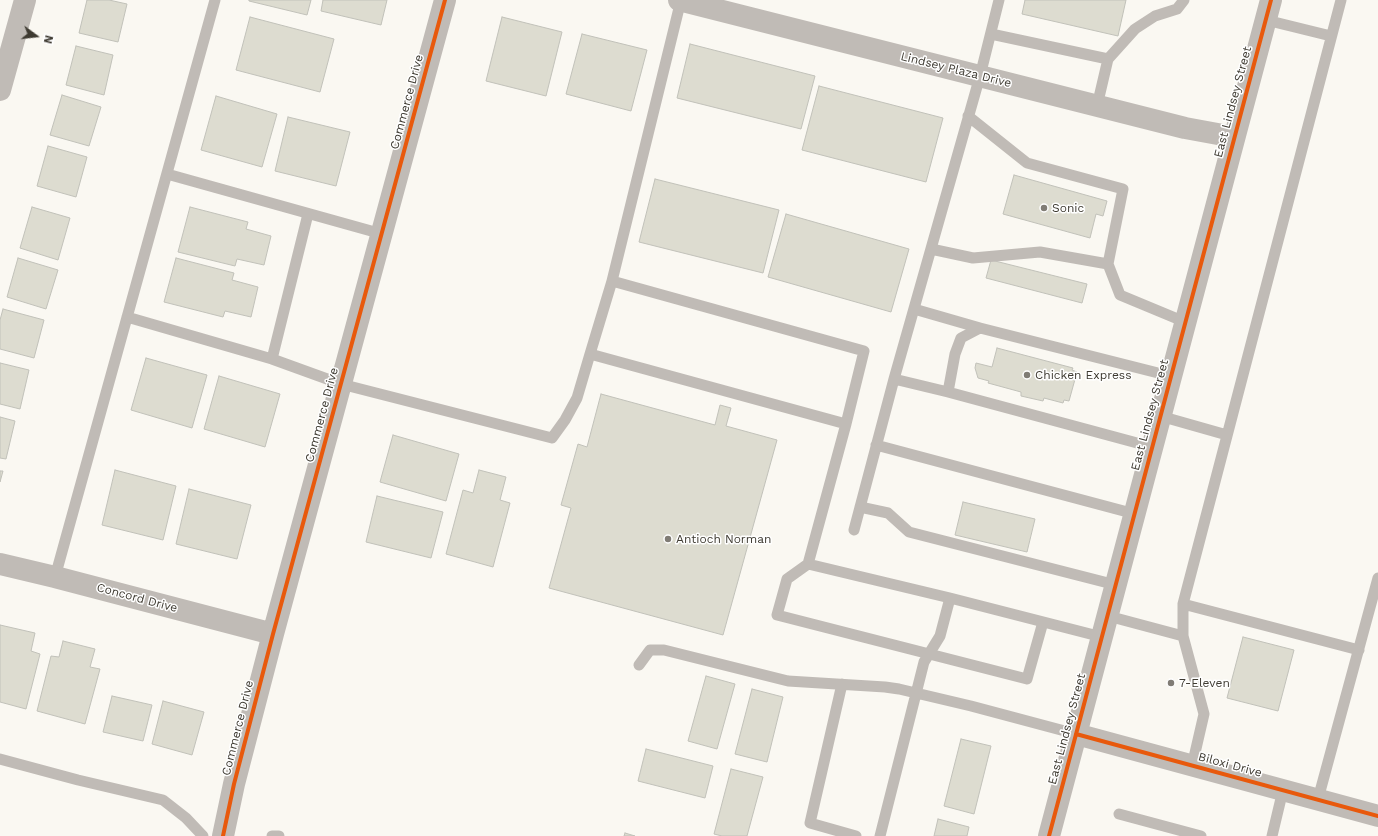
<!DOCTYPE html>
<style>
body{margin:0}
#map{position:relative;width:1378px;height:836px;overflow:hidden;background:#faf8f2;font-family:"Work Sans",sans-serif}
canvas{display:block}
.north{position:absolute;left:16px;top:16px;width:40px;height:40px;-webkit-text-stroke:3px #fff;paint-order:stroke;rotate:105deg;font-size:11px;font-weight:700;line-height:16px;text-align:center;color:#3e3a31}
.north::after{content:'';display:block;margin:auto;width:14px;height:18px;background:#3e3a31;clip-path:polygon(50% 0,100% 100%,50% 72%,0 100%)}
</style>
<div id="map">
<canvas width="1378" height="836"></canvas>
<div class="north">N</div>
</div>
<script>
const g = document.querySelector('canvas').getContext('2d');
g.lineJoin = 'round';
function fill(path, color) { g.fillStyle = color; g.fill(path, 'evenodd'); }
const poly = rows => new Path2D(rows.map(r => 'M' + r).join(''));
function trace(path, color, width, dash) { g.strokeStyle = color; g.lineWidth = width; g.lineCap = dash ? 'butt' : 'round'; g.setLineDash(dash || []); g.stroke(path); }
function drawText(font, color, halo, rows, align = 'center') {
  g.font = font + ' "Work Sans",sans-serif'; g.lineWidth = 3; g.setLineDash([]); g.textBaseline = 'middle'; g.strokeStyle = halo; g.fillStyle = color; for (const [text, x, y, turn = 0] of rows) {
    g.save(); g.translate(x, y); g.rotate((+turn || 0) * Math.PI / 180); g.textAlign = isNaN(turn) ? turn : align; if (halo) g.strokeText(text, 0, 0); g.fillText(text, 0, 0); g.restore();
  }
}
const building = poly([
 [87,0,109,0,127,4,118,42,79,33,87,0],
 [249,0,311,0,307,15,249,1,249,0],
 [323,0,387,0,381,25,321,11,323,0],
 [1025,0,1126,0,1118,36,1022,14,1025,0],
 [250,17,334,39,320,92,236,70,250,17],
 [502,17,562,32,546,96,486,81,502,17],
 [582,34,647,50,631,111,566,94,582,34],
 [690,44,815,76,801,129,677,98,690,44],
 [76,46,113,55,104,95,66,85,76,46],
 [819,86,943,118,926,182,802,150,819,86],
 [62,95,101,107,89,146,50,135,62,95],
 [216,96,277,114,262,167,201,150,216,96],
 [288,117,350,132,336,186,275,171,288,117],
 [48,146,87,157,76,197,37,186,48,146],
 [1014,175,1107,201,1103,216,1096,214,1090,238,1003,214,1014,175],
 [655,179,779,210,763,273,639,242,655,179],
 [32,207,70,218,58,260,20,248,32,207],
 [190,207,248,222,246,229,271,236,264,265,237,259,235,266,178,252,190,207],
 [786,214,909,249,891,312,768,277,786,214],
 [18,258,58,270,46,309,7,297,18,258],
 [176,258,234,273,232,280,258,287,251,317,225,311,223,317,164,302,176,258],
 [991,260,1087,284,1082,303,986,278,991,260],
 [3,309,44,320,34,358,0,349,0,320,3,309],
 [997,348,1073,368,1072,370,1077,372,1069,401,1064,400,1063,403,1044,398,1043,401,1021,396,1021,392,988,383,989,381,978,378,975,368,976,363,992,367,997,348],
 [146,358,207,375,192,428,131,410,146,358],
 [0,363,29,370,20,409,0,404,0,363],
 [219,376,280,394,265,447,204,429,219,376],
 [601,394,715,425,720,405,731,408,726,426,777,440,723,635,549,588,571,508,561,505,578,444,587,447,601,394],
 [0,417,15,421,6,459,0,458,0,417],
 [393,435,459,454,446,501,380,482,393,435],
 [115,470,176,486,163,540,102,525,115,470],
 [479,470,506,477,500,500,510,503,493,567,446,554,463,490,473,493,479,470],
 [0,471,3,471,0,482,0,471],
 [189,489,251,505,237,559,176,544,189,489],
 [377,496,443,512,431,558,366,542,377,496],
 [963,502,1035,519,1027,552,955,535,963,502],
 [0,625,35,633,31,651,40,654,26,709,0,702,0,625],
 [1243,637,1294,650,1278,711,1227,698,1243,637],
 [63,641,95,649,90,667,100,669,85,724,37,711,51,656,59,657,63,641],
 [706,676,735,684,717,749,688,741,706,676],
 [752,689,783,697,767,762,735,754,752,689],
 [112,696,152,705,143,741,103,732,112,696],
 [163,701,204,712,192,755,152,744,163,701],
 [961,739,991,746,974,814,944,806,961,739],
 [646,749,713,766,705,798,638,781,646,749],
 [731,769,763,777,747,836,722,836,714,834,731,769],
 [938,819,969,827,967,836,934,836,938,819],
 [625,833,635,836,624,836,625,833]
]);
fill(building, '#dddcd0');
trace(building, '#c1c1b9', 1);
trace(poly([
 [1341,0,1183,604,1359,650],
 [1266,20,1331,36],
 [991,34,1108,59,1135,29,1155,16,1177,9,1184,0],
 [1097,106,1108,59],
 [968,116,1027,163,1123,189,1108,264,1120,295,1185,322],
 [167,174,382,234],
 [308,214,272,359,341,384,552,438,565,420,577,398,590,354],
 [931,249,973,258,1040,252,1108,264],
 [612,281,681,0],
 [914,309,980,328],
 [127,317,272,359],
 [894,379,948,392],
 [1160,416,1227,435],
 [846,424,590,354,612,281,864,351,846,424,808,564,950,598,1102,637],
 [876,445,1135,514],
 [1152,447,948,392,955,354,961,338,980,328,1170,376],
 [860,507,888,513,909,532,1116,585],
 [854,530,894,379,980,76,999,0],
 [808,564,787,579,777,615,1027,679,1043,622],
 [55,577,215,0],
 [1183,604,1183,636,1204,714,1192,766],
 [1108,616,1183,636],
 [639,665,650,650,664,650,788,681,885,687,899,689,971,706,1076,734],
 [842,684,810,823,856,836],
 [0,759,78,780,163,800,186,818,203,836],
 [1318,799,1378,578],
 [1119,814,1201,836],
 [272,836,279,836],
 [880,836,924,662,940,636,950,598],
 [1272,836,1283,790]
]), '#c0bbb6', 11);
trace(poly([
 [679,0,1185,128,1234,137],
 [0,90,25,0],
 [0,564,55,577,273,634],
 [223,836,234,784,273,634,445,0]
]), '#c0bbb6', 22);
trace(poly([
 [1076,734,1378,816],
 [1049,836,1271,0]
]), '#c0bbb6', 22);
trace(poly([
 [1076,734,1378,816],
 [223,836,234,784,273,634,445,0],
 [1049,836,1271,0]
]), '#e8590c', 4);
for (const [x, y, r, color] of [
 [1044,208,4,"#807c75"],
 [1027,375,4,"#807c75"],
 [668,539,4,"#807c75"],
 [1171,683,4,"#807c75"]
]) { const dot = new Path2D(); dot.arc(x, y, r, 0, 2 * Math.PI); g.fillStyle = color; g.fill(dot); trace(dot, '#fff', 1.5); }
drawText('12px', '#3e3a31', '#fff', [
 ["Lindsey Plaza Drive",956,70,14],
 ["Commerce Drive",407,102,-75],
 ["East Lindsey Street",1233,102,-75],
 ["Commerce Drive",322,415,-75],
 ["East Lindsey Street",1150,415,-75],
 ["Concord Drive",137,598,15],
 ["Commerce Drive",238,728,-76],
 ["East Lindsey Street",1067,729,-75],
 ["Biloxi Drive",1230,765,15]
]);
drawText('12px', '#3e3a31', '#fff', [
 ["Sonic",1052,208],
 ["Chicken Express",1035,375],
 ["Antioch Norman",676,539],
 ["7-Eleven",1179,683]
], 'left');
</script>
